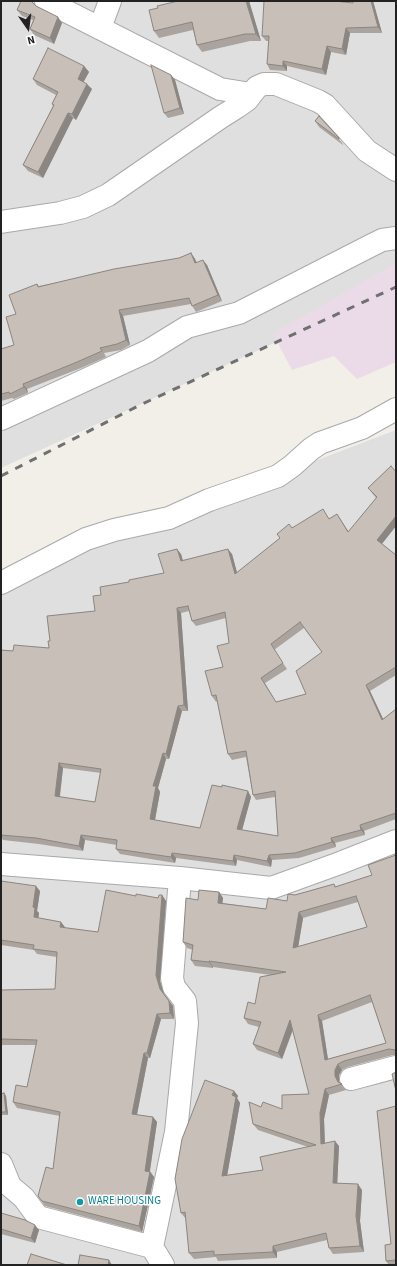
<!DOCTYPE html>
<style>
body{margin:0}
#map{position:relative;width:397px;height:1266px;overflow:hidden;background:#f2efe9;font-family:"Source Sans 3",sans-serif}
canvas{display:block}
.frame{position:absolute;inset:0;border:2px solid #222;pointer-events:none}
.north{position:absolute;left:8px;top:8px;width:40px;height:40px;-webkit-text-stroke:3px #fff;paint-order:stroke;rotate:166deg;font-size:11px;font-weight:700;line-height:16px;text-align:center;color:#222}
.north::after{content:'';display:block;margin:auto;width:14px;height:18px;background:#222;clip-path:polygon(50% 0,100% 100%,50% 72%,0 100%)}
</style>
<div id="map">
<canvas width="397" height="1266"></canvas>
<div class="frame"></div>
<div class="north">N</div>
</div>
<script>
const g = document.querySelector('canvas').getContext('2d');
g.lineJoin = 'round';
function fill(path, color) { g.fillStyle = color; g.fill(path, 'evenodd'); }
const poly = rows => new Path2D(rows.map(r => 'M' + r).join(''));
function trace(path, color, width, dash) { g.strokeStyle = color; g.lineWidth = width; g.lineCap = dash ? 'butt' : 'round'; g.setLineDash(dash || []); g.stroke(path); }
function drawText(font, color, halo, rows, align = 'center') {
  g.font = font + ' "Source Sans 3",sans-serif'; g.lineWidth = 3; g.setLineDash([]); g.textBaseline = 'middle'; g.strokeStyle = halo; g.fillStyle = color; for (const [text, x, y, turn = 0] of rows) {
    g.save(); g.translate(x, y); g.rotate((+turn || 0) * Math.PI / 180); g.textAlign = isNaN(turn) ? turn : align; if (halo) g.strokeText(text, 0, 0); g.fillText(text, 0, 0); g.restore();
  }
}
fill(poly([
 [1,1,396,1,396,270,283,339,1,468],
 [396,430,396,1265,1,1265,1,581]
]), '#e0dfdf');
fill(poly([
 [396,263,396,362,357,379,334,356,292,370,273,334]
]), '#ebdbe8');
const minor = poly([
 [46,1,220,89,251,94],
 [100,28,110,1],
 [1,222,60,213,83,207,108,195,221,117,237,107,247,100,257,87,264,84,276,84,318,101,325,105,367,151,396,170],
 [1,419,148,351,187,327,239,313,370,246,382,240,396,238],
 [1,583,86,539,114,530,169,518,209,500,278,476,292,466,311,449,320,443,362,428,396,409],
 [1,864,180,878,271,888,340,863,396,841],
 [351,1079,396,1067],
 [1,1164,10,1186,24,1198,38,1217,152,1247,163,1265],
 [152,1247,176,1132,187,1023,185,1001,174,987,172,978,180,878]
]);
trace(minor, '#a9a9a9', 24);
trace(minor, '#fff', 22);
trace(poly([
 [1,476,140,405,396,287]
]), '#707070', 3, [8, 8]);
fill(poly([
 [21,1,32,1,34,5,62,23,54,44,34,35,30,29,33,20,22,16,17,10],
 [178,1,249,1,261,41,250,41,202,52,197,45,193,30,159,38,154,31,158,8],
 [353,1,373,1,382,33,350,33,346,55,331,52,326,75,287,66,287,71,270,70,267,64,269,41,266,41,262,36,353,3],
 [84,66,89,72,83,82,92,89,76,120,73,118,43,178,28,171,23,165,53,106,52,104,56,95,37,85,33,79],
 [171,75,175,80,184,114,168,118,164,113],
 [319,116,343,144,343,145,319,127,315,121],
 [191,253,195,259,197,263,207,265,222,301,196,312,191,304,123,316,130,345,121,350,104,353,106,357,81,368,27,389,28,393,14,399,12,398,1,401,1,349,14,345,16,314,37,284,39,286,179,258],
 [391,466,396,526,382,544,396,555,396,675,370,691,383,719,396,709,396,819,364,831,365,835,335,843,336,847,299,858,272,860,271,867,237,860,236,866,176,858,175,863,120,854,116,849,117,845,85,840,83,851,39,844,3,840,1,837,1,650,13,651,49,648,50,641,95,611,101,595,129,582,164,573,181,554,183,560,232,554,237,573,280,538,277,534,292,528,330,518,337,514,349,532,376,498,368,488],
 [189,611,192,621,196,626,226,618,229,643,223,667,212,696,216,702,217,701,228,754,232,760,246,757,253,795,256,800,275,797,278,836,242,830,251,797,248,791,222,787,200,828,155,820,160,792,158,788,166,759,169,759,182,711,188,711,181,613],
 [304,628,322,652,306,694,276,702,265,683,287,669,274,650],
 [63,768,101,773,95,802,60,797],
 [396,855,396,1055,393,1055,348,1067,342,1070,339,1075,339,1082,342,1084,346,1090,329,1095,324,1119,325,1143,339,1146,337,1183,362,1190,360,1221,364,1252,333,1254,329,1248,327,1240,277,1252,277,1258,218,1261,216,1257,194,1259,189,1253,186,1219,181,1213,234,1091,238,1096,237,1098,240,1103,227,1175,263,1170,308,1147,258,1130,253,1124,261,1107,282,1109,309,1094,293,1030,282,1059,257,1050,253,1044,259,1027,248,1024,244,1018,255,1004,271,975,213,967,213,968,195,966,191,960,193,950,187,948,183,942,198,900,219,892,223,898,222,903,266,909,287,901,295,895,334,884,336,887,372,875],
 [358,902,367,927,298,947,303,918],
 [372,1002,386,1043,328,1059,322,1021],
 [1,881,40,891,37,911,39,913,38,918,65,928,98,932,136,896,158,898,162,895,166,901,160,981,164,994,173,1006,174,1019,161,1019,150,1058,148,1058,137,1115,153,1117,157,1122,150,1171,154,1177,142,1232,45,1206,38,1196,53,1169,60,1116,17,1108,13,1102,27,1087,36,1045,1,1045,1,990,55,989,57,957,37,954,34,950,1,945],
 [4,1093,6,1096,8,1115,1,1115,1,1094],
 [396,1106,396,1265,389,1265,386,1261,391,1244],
 [1,1213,39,1230,35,1243,1,1234]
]), '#aba49e');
fill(poly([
 [246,1,249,1,261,41,256,34],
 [371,1,373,1,382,33,378,27],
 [58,17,62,23,54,44,50,38],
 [346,28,350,33,346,55,342,49],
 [327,46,331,52,326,75,322,69],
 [283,61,287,66,287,71,283,66],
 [84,66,89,72,82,85,78,79],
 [171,75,175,80,184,114,180,108],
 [87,84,92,89,76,120,72,114],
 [68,113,73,118,43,178,38,172],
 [191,253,195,259,199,269,195,263],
 [203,260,207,265,222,301,218,295],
 [119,310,123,316,130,345,126,340],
 [23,384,27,389,28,393,24,387],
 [396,516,396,526,380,546,377,540],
 [177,549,181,554,184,566,181,561],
 [228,549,232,554,239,580,235,574],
 [177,608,181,613,188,711,184,705],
 [366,685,370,691,386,725,382,720],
 [178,706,182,711,169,759,166,754],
 [163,753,166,759,158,788,160,792,154,825,150,819,153,786],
 [59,763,63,768,59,801,55,796],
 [248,791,251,797,241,834,237,829],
 [360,825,364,831,365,835,361,830],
 [81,835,85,840,83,851,79,846],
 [331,838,335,843,336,847,332,842],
 [172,853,176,858,175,863,171,857],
 [234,855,237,860,236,866,233,861],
 [269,855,272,860,271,867,267,861],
 [36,886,40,891,37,911,39,913,38,922,34,917,33,907],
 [219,892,223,898,222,908,218,903],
 [162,895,166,901,160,981,164,994,160,989,156,975],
 [299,912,303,918,297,954,293,948],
 [61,922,65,927,60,927],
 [209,961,213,967,213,968,209,962],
 [169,1001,173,1006,174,1019,170,1013],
 [157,1014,161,1019,150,1058,147,1053],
 [318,1015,322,1021,329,1066,325,1060],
 [290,1020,294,1026,282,1059,278,1053],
 [144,1053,148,1058,136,1119,132,1114],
 [338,1064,342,1070,339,1075,339,1082,340,1085,335,1076,335,1070],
 [325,1089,329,1095,324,1119,325,1150,321,1144,320,1113],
 [234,1091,238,1096,237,1098,240,1103,226,1182,222,1176,232,1095],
 [4,1093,6,1096,8,1115,6,1112],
 [153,1117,157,1122,149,1176,145,1171],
 [335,1141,339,1146,337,1189,333,1183],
 [150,1172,154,1177,142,1232,139,1226],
 [358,1184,362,1190,360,1221,364,1252,360,1246,356,1216],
 [35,1225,39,1230,35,1243,31,1238],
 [273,1246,277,1252,277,1258,273,1252],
 [109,1260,112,1265,108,1265]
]), '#8b8681');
const building = poly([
 [21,1,31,1,36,6,58,17,50,38,30,29,35,17,17,10,21,1],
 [178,1,246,1,256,34,245,34,197,45,192,22,154,31,149,10,158,8,157,6,178,1],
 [264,1,334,1,353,3,353,1,371,1,378,27,346,28,342,49,327,46,322,69,283,61,283,66,267,64,269,36,262,36,264,1],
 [48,48,84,66,78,79,87,84,72,114,68,113,38,172,23,165,54,105,52,104,58,92,33,79,48,48],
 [151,65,171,75,180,108,164,113,151,65],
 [319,116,339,138,339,139,315,121,319,116],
 [191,253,195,263,203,260,218,295,192,306,189,298,119,310,126,340,117,344,100,348,102,351,77,362,23,384,24,387,10,394,9,392,1,394,1,349,14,345,6,317,16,314,9,295,37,284,38,287,114,269,179,258,191,253],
 [391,466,396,472,396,516,377,540,396,555,396,667,366,685,382,720,396,709,396,813,360,825,361,830,331,838,332,842,295,853,269,855,267,861,234,855,233,861,172,853,171,857,116,849,117,840,81,835,79,846,36,838,1,835,1,650,13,651,14,645,49,648,48,641,50,641,47,616,95,611,93,596,101,595,100,587,129,582,129,580,164,573,158,554,177,549,181,561,228,549,235,574,280,538,277,534,289,524,292,528,323,509,329,519,337,514,348,532,377,497,368,488,391,466],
 [188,606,192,621,225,612,229,643,217,646,223,667,205,671,212,696,216,695,228,754,246,751,253,795,275,791,278,836,237,829,248,791,222,785,222,787,212,785,200,828,150,819,156,786,153,786,163,753,166,754,178,706,184,705,177,608,188,606],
 [300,622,322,652,296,671,306,694,276,702,261,678,283,663,271,644,300,622],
 [59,763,101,769,95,802,55,796,59,763],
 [396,855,396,1050,389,1049,344,1061,338,1064,335,1070,335,1076,338,1082,342,1084,325,1089,320,1113,321,1144,335,1141,333,1183,358,1184,356,1216,360,1246,329,1248,326,1233,273,1246,273,1252,214,1255,214,1251,189,1253,185,1212,181,1213,175,1179,182,1139,205,1080,234,1091,232,1095,236,1097,222,1176,263,1170,260,1157,316,1145,253,1124,249,1102,261,1107,263,1102,282,1109,282,1095,309,1094,290,1020,278,1053,253,1044,261,1022,244,1018,248,1002,255,1004,260,977,286,972,209,961,209,962,191,960,193,945,183,942,186,898,198,900,199,890,219,892,218,903,266,909,268,898,287,901,288,894,295,895,334,884,335,887,372,875,368,865,396,855],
 [356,896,367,927,293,948,299,912,356,896],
 [370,995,386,1043,325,1060,318,1015,370,995],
 [1,881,36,886,33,907,35,908,34,917,61,922,60,927,98,932,106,890,136,896,136,894,158,898,159,895,162,895,156,975,160,989,169,1001,170,1013,157,1014,147,1053,144,1053,132,1114,153,1117,145,1171,150,1172,139,1226,42,1201,38,1196,46,1167,53,1169,60,1112,13,1102,16,1085,27,1087,37,1040,1,1039,1,990,55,989,57,952,33,949,34,945,1,940,1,881],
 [396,1072,396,1091,392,1074,396,1072],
 [4,1093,6,1112,1,1112,1,1094,4,1093],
 [396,1106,396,1260,386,1261,385,1245,391,1244,377,1111,396,1106],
 [1,1213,25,1220,35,1225,31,1238,1,1229,1,1213],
 [31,1254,67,1265,27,1265,31,1254],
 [80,1255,109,1260,108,1265,78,1265,80,1255]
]);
fill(building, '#c7bfb8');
trace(building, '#8b8681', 1);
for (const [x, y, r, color] of [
 [80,1202,4,"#0f9aa8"]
]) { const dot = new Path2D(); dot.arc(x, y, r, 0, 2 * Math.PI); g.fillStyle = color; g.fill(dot); trace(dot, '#fff', 1.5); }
drawText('11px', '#0d838f', '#fff', [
 ["WARE HOUSING",88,1202]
], 'left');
</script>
